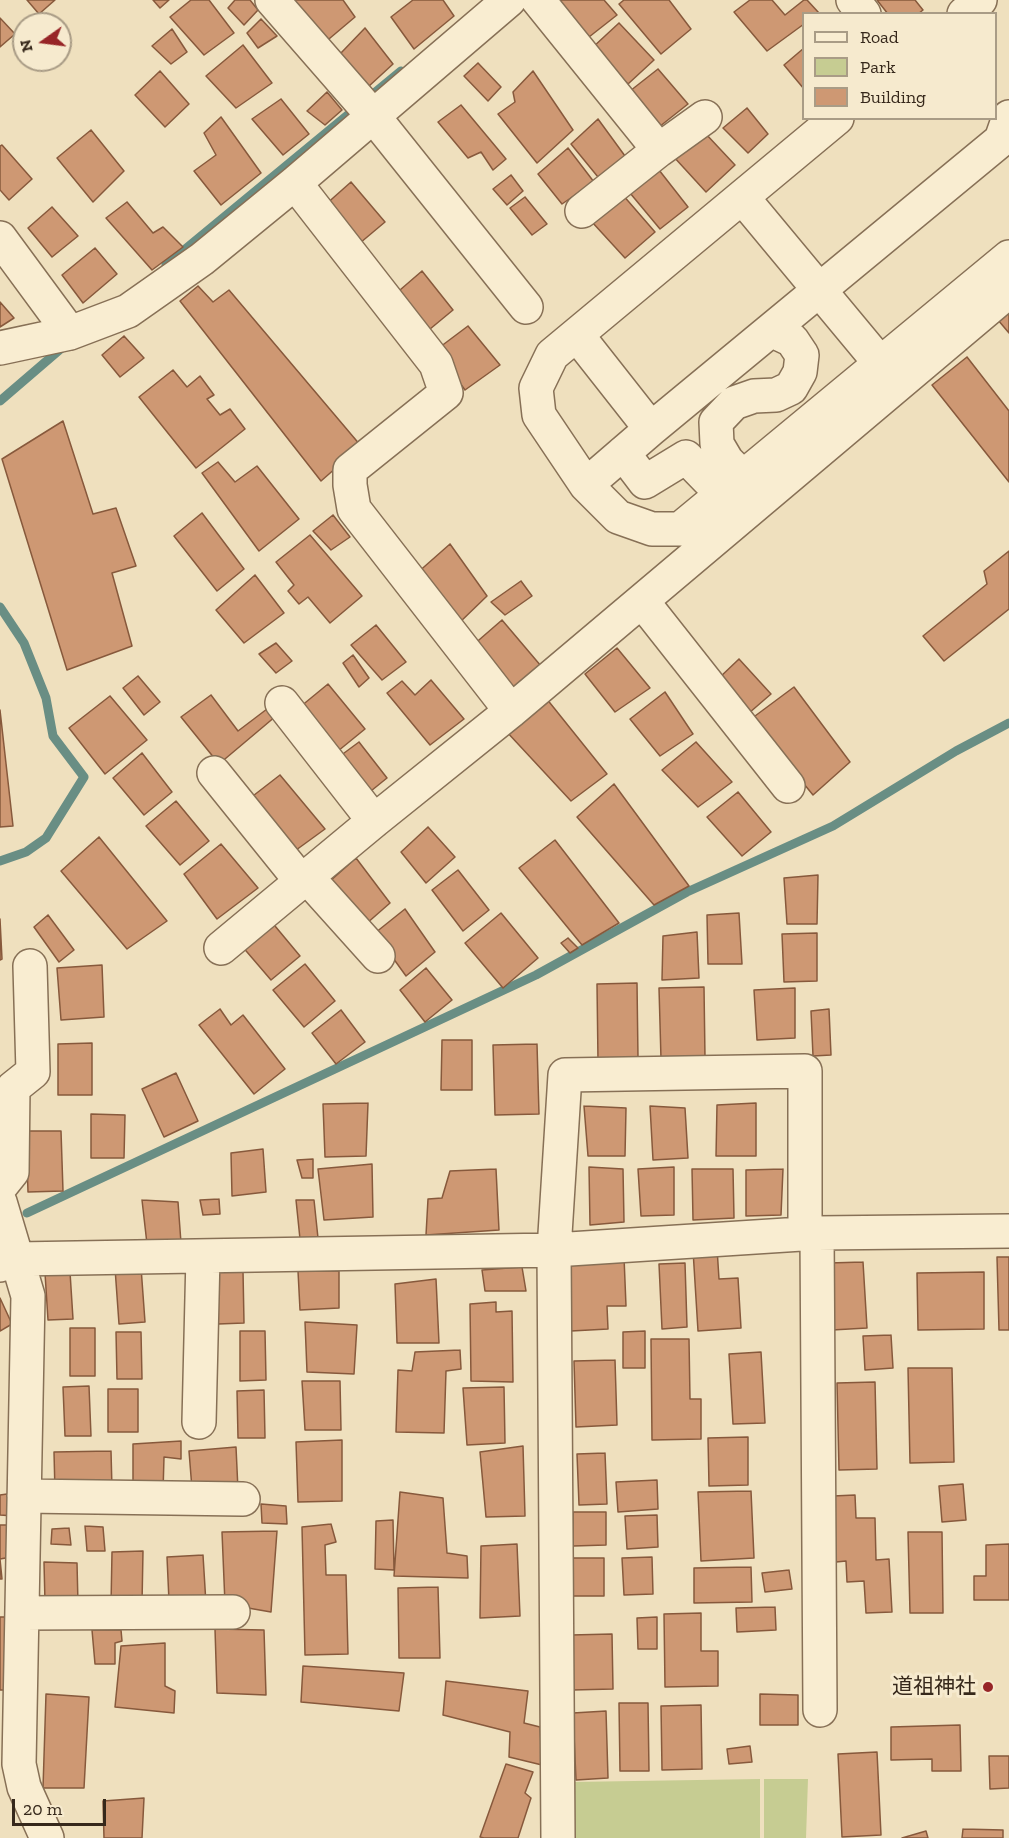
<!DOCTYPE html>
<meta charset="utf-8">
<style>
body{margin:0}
#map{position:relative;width:1009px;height:1838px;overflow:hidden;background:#efe0be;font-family:"Zilla Slab",serif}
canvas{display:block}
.legend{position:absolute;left:802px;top:12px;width:195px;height:108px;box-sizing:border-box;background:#f6eace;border:2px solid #a99c86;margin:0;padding:8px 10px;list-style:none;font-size:18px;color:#36281b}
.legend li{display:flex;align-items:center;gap:12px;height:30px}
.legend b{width:30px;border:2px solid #a99c86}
.north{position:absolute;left:12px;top:12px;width:60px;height:60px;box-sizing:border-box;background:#f6eace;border:2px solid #a99c86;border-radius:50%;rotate:256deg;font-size:16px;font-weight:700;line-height:24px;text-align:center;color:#36281b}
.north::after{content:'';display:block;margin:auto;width:21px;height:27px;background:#972527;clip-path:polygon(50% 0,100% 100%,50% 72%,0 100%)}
.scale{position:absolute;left:12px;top:1799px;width:94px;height:27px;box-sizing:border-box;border:3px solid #36281b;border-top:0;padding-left:8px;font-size:18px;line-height:21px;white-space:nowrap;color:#36281b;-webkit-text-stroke:4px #f6eace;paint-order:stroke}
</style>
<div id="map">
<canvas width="1009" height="1838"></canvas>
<ul class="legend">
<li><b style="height:8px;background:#f9edd1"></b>Road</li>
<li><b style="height:16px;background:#c6cc92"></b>Park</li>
<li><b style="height:16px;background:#ce9873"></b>Building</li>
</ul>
<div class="north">N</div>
<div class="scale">20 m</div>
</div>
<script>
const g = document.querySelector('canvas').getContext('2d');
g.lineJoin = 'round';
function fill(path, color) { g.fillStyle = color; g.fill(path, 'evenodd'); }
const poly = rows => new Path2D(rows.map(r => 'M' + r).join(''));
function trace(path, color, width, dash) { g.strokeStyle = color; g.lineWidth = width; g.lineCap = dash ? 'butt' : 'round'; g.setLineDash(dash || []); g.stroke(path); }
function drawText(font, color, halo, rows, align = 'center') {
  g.font = font + ' "Zilla Slab","Noto Sans JP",serif'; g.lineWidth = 6; g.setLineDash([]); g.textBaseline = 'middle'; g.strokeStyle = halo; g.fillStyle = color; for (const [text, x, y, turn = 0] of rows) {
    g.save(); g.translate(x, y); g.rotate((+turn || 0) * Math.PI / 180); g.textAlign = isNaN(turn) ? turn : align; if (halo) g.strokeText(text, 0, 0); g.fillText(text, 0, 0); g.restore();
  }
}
fill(poly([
 [760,1779,760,1838,573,1838,572,1782],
 [764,1779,808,1779,806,1838,764,1838]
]), '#c6cc92');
trace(poly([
 [166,265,401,71],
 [0,401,64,346],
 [0,607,24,643,46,698,53,736,84,777,46,838,26,852,0,861],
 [27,1213,536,975,687,892,833,826,956,751,1009,723]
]), '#698e84', 9);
const building = poly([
 [27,0,55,0,39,14,27,0],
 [153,0,169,0,160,8,153,0],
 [191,0,209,0,234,33,204,55,170,17,191,0],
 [235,0,250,0,258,10,244,25,228,8,235,0],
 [295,0,343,0,355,17,323,44,293,2,295,0],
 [413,0,443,0,454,16,414,49,391,17,413,0],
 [562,0,604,0,617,15,589,37,558,3,562,0],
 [624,0,669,0,691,29,661,54,619,4,624,0],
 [750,0,772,0,785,15,804,0,807,0,819,13,804,14,804,24,767,51,734,12,750,0],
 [877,0,915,0,923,10,918,14,888,14,877,0],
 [0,18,15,34,0,47,0,18],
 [261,19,277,36,258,48,247,33,261,19],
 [619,23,654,60,628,84,592,48,619,23],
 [365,28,393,64,368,87,340,54,365,28],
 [172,29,187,52,171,64,152,46,172,29],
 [243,45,272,83,236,108,206,76,243,45],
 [804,48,804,89,784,65,804,48],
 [478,63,501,87,488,101,464,76,478,63],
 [658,69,688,104,659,127,630,91,658,69],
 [160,71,189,104,165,127,135,95,160,71],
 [533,71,573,130,537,163,498,114,515,102,513,92,533,71],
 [327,92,342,110,325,125,307,111,327,92],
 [281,99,309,134,283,155,252,119,281,99],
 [461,105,506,159,493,170,481,152,468,158,438,122,461,105],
 [747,108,768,134,748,153,723,128,747,108],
 [221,117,261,173,221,205,194,171,216,155,204,133,221,117],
 [598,119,625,156,598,177,571,144,598,119],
 [91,130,124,171,93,202,57,158,91,130],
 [705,133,735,165,706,192,673,156,705,133],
 [2,145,32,179,9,200,0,190,0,146,2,145],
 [568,148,594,182,562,204,538,174,568,148],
 [659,170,688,207,660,229,630,193,659,170],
 [511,175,523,191,507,205,493,189,511,175],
 [351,182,385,222,360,243,324,206,351,182],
 [622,194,655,232,625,258,592,222,622,194],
 [525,197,547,224,532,235,510,208,525,197],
 [127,202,153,233,163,227,183,247,152,270,106,218,127,202],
 [52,207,78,236,52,257,28,228,52,207],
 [95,248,117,274,83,303,62,275,95,248],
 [422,271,453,310,424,334,393,296,422,271],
 [198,286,213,302,229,290,361,446,321,481,180,301,198,286],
 [0,302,14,318,0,327,0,302],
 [1009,312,1009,333,998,320,1009,312],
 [468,326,500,365,465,390,436,350,468,326],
 [124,336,144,358,120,377,102,355,124,336],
 [967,357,1009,411,1009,482,932,385,967,357],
 [173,370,187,387,200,376,214,395,207,399,220,415,230,409,245,429,196,468,139,397,173,370],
 [63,421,93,514,116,508,136,566,112,573,132,646,67,670,2,459,63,421],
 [218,462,235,482,257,466,299,519,259,551,202,473,218,462],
 [202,513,244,569,217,591,174,536,202,513],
 [333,515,350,537,331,550,313,531,333,515],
 [310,535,362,596,330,623,308,597,299,604,288,591,294,585,276,562,310,535],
 [450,544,487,596,457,625,416,574,450,544],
 [1009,551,1009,609,944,661,923,636,987,584,984,571,1009,551],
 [255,575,284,613,244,643,216,610,255,575],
 [521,581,532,596,505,615,491,602,521,581],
 [502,620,541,666,511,693,472,646,502,620],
 [376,625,406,662,382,680,351,645,376,625],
 [276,643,292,661,276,673,259,654,276,643],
 [617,648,650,688,615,712,585,674,617,648],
 [353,655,369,678,359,687,343,663,353,655],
 [739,659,771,694,749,713,718,679,739,659],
 [138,676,160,702,144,715,123,688,138,676],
 [431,680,464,719,430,745,387,693,402,681,415,695,431,680],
 [328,684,365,729,338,751,300,707,328,684],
 [794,687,850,762,813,795,751,719,794,687],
 [665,692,693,734,660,756,630,719,665,692],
 [211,695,238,731,267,709,276,716,219,764,181,717,211,695],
 [110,696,147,740,105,774,69,728,110,696],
 [546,698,607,774,571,801,506,731,546,698],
 [0,710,13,826,0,827,0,710],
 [359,742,387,778,366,795,336,759,359,742],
 [696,742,732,782,698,807,662,770,696,742],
 [142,753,172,792,144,815,113,778,142,753],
 [280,775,325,829,292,853,249,799,280,775],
 [614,784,689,886,654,905,577,817,614,784],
 [738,792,771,832,742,856,707,817,738,792],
 [176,801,209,841,180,865,146,826,176,801],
 [428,827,455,857,426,883,401,852,428,827],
 [99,837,167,921,127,949,61,871,99,837],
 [555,840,619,923,582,945,519,868,555,840],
 [221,844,258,888,217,919,184,874,221,844],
 [356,858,390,903,366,924,329,882,356,858],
 [458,870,489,910,463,931,432,890,458,870],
 [818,875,817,924,787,924,784,878,818,875],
 [405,909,435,952,406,976,375,933,405,909],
 [501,913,538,958,503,988,465,943,501,913],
 [739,913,742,964,708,964,707,915,739,913],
 [48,915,74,950,59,962,34,927,48,915],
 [0,919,2,959,0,960,0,919],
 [270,920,300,956,271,980,241,945,270,920],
 [697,932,699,978,662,980,663,936,697,932],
 [817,933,817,981,784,982,782,934,817,933],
 [568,938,578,948,570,953,561,943,568,938],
 [305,964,335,1001,304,1027,273,990,305,964],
 [102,965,104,1017,61,1020,57,968,102,965],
 [426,968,452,1000,425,1022,400,990,426,968],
 [637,983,638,1058,598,1061,597,984,637,983],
 [704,987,705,1058,661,1059,659,988,704,987],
 [795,988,795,1038,757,1040,754,990,795,988],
 [220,1009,231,1025,243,1015,285,1069,254,1094,199,1025,220,1009],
 [829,1009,831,1055,813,1056,811,1011,829,1009],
 [341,1010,365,1042,336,1064,312,1033,341,1010],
 [442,1040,472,1040,472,1090,441,1090,442,1040],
 [92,1043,92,1095,58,1095,58,1044,92,1043],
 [537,1044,539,1114,495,1115,493,1045,537,1044],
 [176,1073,198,1121,164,1137,142,1089,176,1073],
 [368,1103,366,1156,325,1157,323,1104,368,1103],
 [756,1103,756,1156,716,1156,717,1105,756,1103],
 [584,1106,626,1108,625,1156,588,1156,584,1106],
 [650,1106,685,1108,688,1158,653,1160,650,1106],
 [91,1114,125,1115,124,1158,91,1158,91,1114],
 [26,1131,61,1131,63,1191,28,1192,26,1131],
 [263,1149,266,1192,232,1196,231,1153,263,1149],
 [313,1159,313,1178,302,1178,297,1160,313,1159],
 [372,1164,373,1217,324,1220,318,1169,372,1164],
 [589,1167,623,1169,624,1222,590,1225,589,1167],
 [674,1167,674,1215,641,1216,638,1169,674,1167],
 [496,1169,499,1230,426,1235,428,1199,442,1198,450,1171,496,1169],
 [692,1169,733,1169,734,1218,693,1220,692,1169],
 [783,1169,781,1215,746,1216,746,1170,783,1169],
 [219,1199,220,1214,203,1215,200,1200,219,1199],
 [142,1200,178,1202,181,1243,147,1244,142,1200],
 [296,1200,314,1200,318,1238,300,1239,296,1200],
 [717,1248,719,1279,738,1278,741,1328,698,1331,693,1250,717,1248],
 [624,1257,626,1306,607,1306,608,1329,571,1331,568,1259,624,1257],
 [997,1257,1009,1257,1009,1330,999,1330,997,1257],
 [863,1262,867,1328,832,1330,829,1263,863,1262],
 [685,1263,687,1327,662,1329,659,1264,685,1263],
 [141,1267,145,1322,119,1324,115,1268,141,1267],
 [522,1267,526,1291,485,1291,482,1270,522,1267],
 [217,1271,243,1271,244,1323,218,1324,217,1271],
 [298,1271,339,1271,339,1308,300,1310,298,1271],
 [70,1272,73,1319,48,1320,45,1273,70,1272],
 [984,1272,984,1329,918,1330,917,1273,984,1272],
 [436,1279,439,1343,397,1343,395,1284,436,1279],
 [0,1298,12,1324,0,1331,0,1298],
 [496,1302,496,1312,512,1311,513,1382,471,1381,470,1304,496,1302],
 [305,1322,357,1325,354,1374,307,1372,305,1322],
 [70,1328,95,1328,95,1376,70,1376,70,1328],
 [240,1331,265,1331,266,1380,240,1381,240,1331],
 [645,1331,645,1368,623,1368,623,1332,645,1331],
 [116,1332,141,1332,142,1379,117,1379,116,1332],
 [891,1335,893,1368,865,1370,863,1336,891,1335],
 [651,1339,689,1339,690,1399,701,1399,701,1439,652,1440,651,1339],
 [460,1350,461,1369,446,1371,444,1433,396,1432,398,1370,412,1371,415,1352,460,1350],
 [761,1352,765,1423,733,1424,729,1354,761,1352],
 [615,1360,617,1425,576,1427,574,1361,615,1360],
 [908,1368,952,1368,954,1462,910,1463,908,1368],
 [302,1381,340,1381,341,1430,305,1430,302,1381],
 [875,1382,877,1469,839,1470,837,1383,875,1382],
 [89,1386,91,1436,65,1436,63,1387,89,1386],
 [504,1387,505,1443,467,1445,463,1388,504,1387],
 [108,1389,138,1389,138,1432,108,1432,108,1389],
 [264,1390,265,1438,238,1438,237,1391,264,1390],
 [748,1437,748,1485,709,1486,708,1438,748,1437],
 [342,1440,342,1501,298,1502,296,1442,342,1440],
 [181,1441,181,1459,164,1457,163,1492,133,1491,133,1444,181,1441],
 [523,1446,525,1516,486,1517,480,1452,523,1446],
 [236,1447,238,1490,192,1489,189,1451,236,1447],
 [111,1451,112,1489,55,1492,54,1452,111,1451],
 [605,1453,607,1504,579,1505,577,1454,605,1453],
 [657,1480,658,1509,618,1512,616,1482,657,1480],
 [963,1484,966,1520,942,1522,939,1486,963,1484],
 [751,1491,754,1558,701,1561,698,1492,751,1491],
 [400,1492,443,1498,447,1553,467,1556,468,1578,394,1576,400,1492],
 [14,1493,14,1516,0,1515,0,1495,14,1493],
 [855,1495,856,1518,875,1518,876,1560,889,1559,892,1612,866,1613,864,1581,847,1582,846,1561,836,1562,833,1496,855,1495],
 [261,1504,286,1506,287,1524,262,1523,261,1504],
 [573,1512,606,1512,606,1545,573,1546,573,1512],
 [657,1515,658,1547,627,1549,625,1516,657,1515],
 [393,1520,394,1570,375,1569,376,1521,393,1520],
 [331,1524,336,1542,325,1545,326,1575,346,1575,348,1654,305,1655,302,1527,331,1524],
 [0,1525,7,1525,11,1557,0,1559,2,1579,0,1579,0,1525],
 [85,1526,103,1527,105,1551,87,1551,85,1526],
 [69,1528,71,1545,51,1544,52,1529,69,1528],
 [277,1531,271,1612,225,1604,222,1532,277,1531],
 [908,1532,942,1532,943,1613,910,1613,908,1532],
 [517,1544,520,1616,480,1618,481,1546,517,1544],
 [1009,1544,1009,1600,974,1600,974,1576,986,1576,986,1545,1009,1544],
 [143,1551,142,1604,111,1605,112,1552,143,1551],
 [203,1555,206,1604,169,1601,167,1557,203,1555],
 [652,1557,653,1594,624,1595,622,1558,652,1557],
 [570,1558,604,1558,604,1596,571,1596,570,1558],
 [44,1562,77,1563,78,1604,45,1603,44,1562],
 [751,1567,752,1602,694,1603,694,1568,751,1567],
 [789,1570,792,1589,765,1592,762,1573,789,1570],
 [438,1587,440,1658,399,1658,398,1588,438,1587],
 [775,1607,776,1630,737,1632,736,1608,775,1607],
 [701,1613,701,1651,718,1651,718,1686,665,1687,664,1614,701,1613],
 [0,1617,10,1617,10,1690,0,1690,0,1617],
 [657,1617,657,1649,638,1649,637,1618,657,1617],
 [215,1629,264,1630,266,1695,217,1693,215,1629],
 [92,1630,121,1630,122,1641,115,1643,115,1664,95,1664,92,1630],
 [612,1634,613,1689,572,1690,571,1635,612,1634],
 [165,1643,165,1686,175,1691,174,1713,115,1707,121,1646,165,1643],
 [303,1666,404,1673,399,1711,301,1702,303,1666],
 [446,1681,528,1691,524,1723,540,1727,542,1765,509,1757,510,1732,443,1715,446,1681],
 [46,1694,89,1697,84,1788,43,1788,46,1694],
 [760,1694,798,1695,798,1725,760,1725,760,1694],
 [619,1703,648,1703,649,1771,620,1771,619,1703],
 [701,1705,702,1769,662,1770,661,1706,701,1705],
 [606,1711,608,1778,576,1780,573,1713,606,1711],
 [960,1725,961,1771,932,1771,932,1759,891,1760,891,1727,960,1725],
 [750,1746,752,1762,729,1764,727,1749,750,1746],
 [877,1752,881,1835,842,1837,838,1754,877,1752],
 [989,1756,1009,1756,1009,1788,990,1789,989,1756],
 [506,1764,533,1772,525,1793,531,1798,518,1838,484,1838,480,1837,506,1764],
 [144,1798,142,1838,104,1838,103,1801,144,1798],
 [963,1829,1003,1830,1003,1838,962,1838,963,1829],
 [926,1831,928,1838,902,1838,926,1831]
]);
fill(building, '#ce9873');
trace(building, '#87593c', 1.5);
const minor = poly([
 [272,0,374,117,526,307],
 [538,0,659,150],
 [853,0,864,14],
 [964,14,980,0],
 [837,118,552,355,536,388,539,415,586,485,618,517,652,529,680,529,1009,257],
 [295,183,436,364,446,393,350,470,350,485,354,509,511,711],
 [742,197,880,363,896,379],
 [582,211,659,150,705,117],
 [0,238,70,333],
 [577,335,651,429],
 [0,348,70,333,128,311,202,259,295,183,509,0],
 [623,453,645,482,686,457,722,494],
 [743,477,727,461,717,444,716,422,734,403,754,396,776,395,791,388,800,372,802,355,792,340,771,330],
 [586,485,651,429,1001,140,1009,117],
 [642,601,788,786],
 [282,703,374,821],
 [214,773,301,881],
 [307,877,378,956],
 [221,948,374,821,511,711,1009,291],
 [0,1187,12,1172,13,1088,33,1072,30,966],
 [0,1202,28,1296,19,1764,24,1787,47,1838],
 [817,1233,820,1710],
 [0,1265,17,1259,554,1250,817,1233,1009,1231],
 [199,1422,203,1256],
 [24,1496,243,1499],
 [22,1613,233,1612],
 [558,1838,554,1250,565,1075,805,1071,805,1235]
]);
trace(minor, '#877056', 36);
trace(minor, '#f9edd1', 33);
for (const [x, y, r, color] of [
 [988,1687,6,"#972527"]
]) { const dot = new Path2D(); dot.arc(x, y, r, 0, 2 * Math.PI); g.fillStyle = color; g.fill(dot); trace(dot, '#f6eace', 2); }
drawText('21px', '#36281b', '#f6eace', [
 ["道祖神社",976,1687]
], 'right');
</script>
